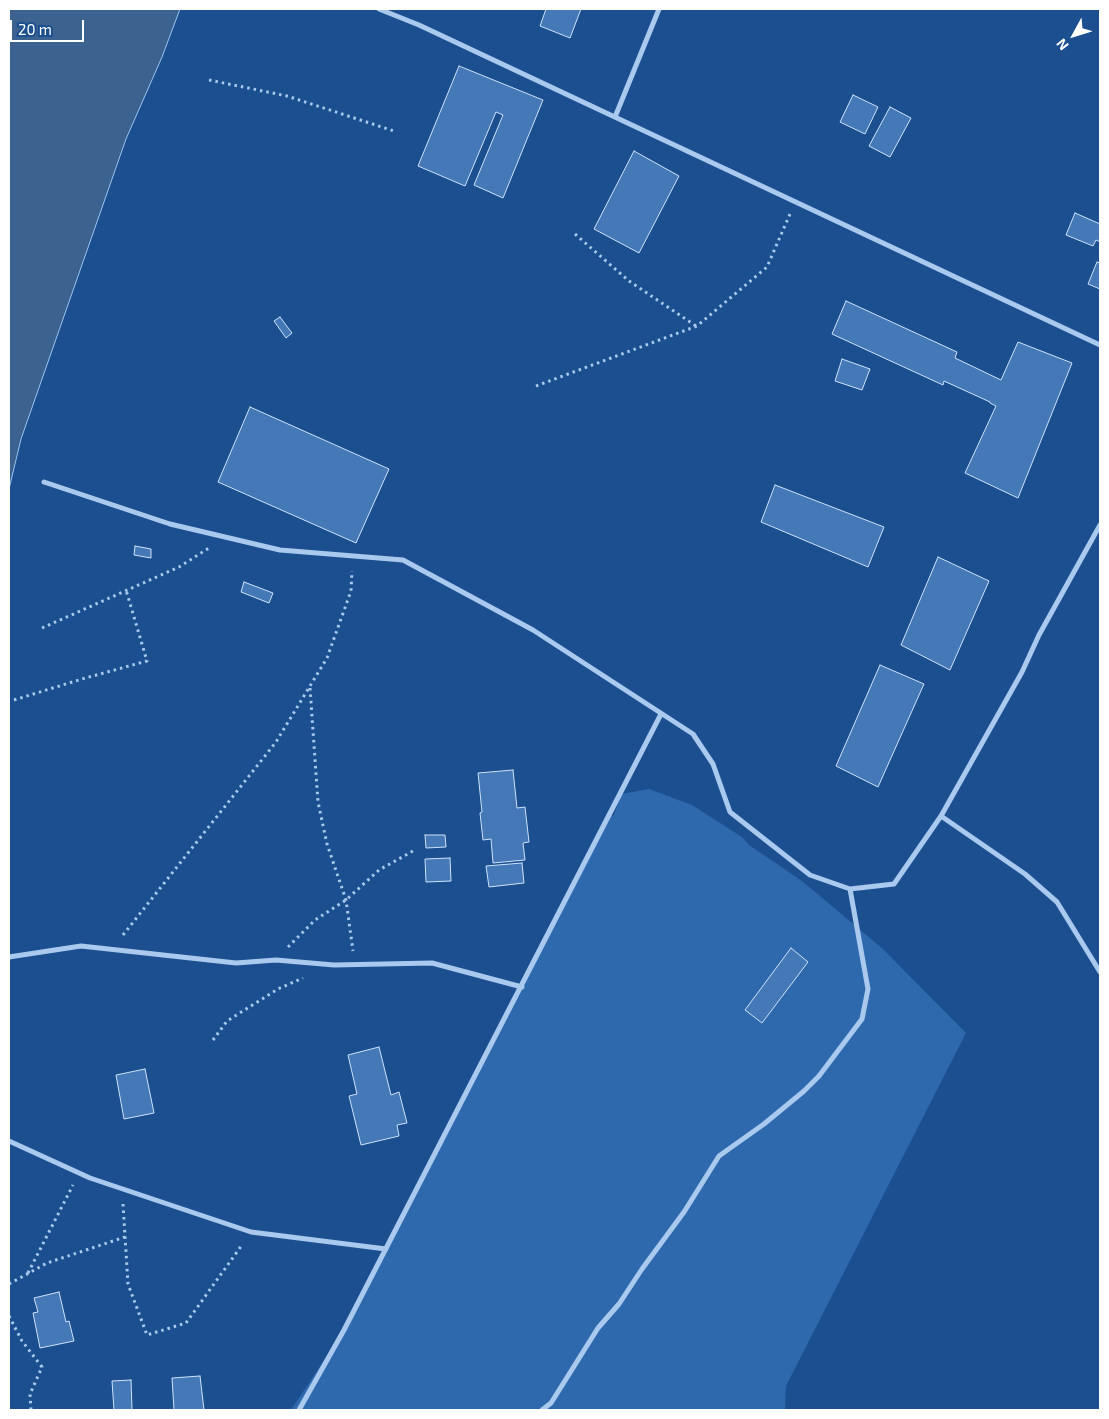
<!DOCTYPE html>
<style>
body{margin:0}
#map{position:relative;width:1109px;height:1419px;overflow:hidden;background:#1b4f8f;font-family:"Exo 2",sans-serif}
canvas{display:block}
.frame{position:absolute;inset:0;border:10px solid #fff;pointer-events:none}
.north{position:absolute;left:1049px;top:10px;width:50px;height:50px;-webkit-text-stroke:4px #1b4f8f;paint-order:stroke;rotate:231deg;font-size:14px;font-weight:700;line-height:20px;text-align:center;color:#fff}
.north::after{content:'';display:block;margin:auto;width:18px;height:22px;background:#fff;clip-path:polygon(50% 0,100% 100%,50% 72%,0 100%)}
.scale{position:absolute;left:10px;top:20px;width:74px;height:22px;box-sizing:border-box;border:2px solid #fff;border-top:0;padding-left:6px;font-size:15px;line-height:18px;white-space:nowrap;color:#fff;-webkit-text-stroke:4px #1b4f8f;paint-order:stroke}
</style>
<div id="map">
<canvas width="1109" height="1419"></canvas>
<div class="frame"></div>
<div class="north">N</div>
<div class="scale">20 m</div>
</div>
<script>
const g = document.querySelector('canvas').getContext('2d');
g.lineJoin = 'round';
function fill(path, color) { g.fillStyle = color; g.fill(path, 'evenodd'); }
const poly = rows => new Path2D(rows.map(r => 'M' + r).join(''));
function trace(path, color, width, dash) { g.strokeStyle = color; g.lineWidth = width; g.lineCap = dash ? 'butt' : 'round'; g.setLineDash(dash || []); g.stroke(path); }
fill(poly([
 [649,789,692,805,742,837,749,845,802,881,883,949,966,1033,786,1386,785,1410,291,1410,344,1330,610,816,614,815,621,794]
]), '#2e69ad');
const water = poly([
 [9,9,180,9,162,57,126,139,21,439,9,489,9,9]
]);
fill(water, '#3c6290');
trace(water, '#9cc4f0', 1);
const building = poly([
 [546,9,581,9,570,38,540,26,546,9],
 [459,66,543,100,503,198,474,185,503,115,496,112,465,186,418,166,459,66],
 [853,95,878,107,865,134,840,122,853,95],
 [890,107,911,118,890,157,869,146,890,107],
 [634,151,679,176,639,253,594,229,634,151],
 [1075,213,1100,224,1100,242,1096,240,1093,246,1066,235,1075,213],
 [1097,262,1100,263,1100,289,1088,284,1097,262],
 [846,301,957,352,955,358,1001,380,1018,342,1072,363,1018,498,965,473,996,406,990,403,990,402,944,381,943,385,832,334,846,301],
 [280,317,292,333,286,338,274,321,280,317],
 [842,359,870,369,862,390,835,381,842,359],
 [250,407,389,469,356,543,218,482,250,407],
 [775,485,884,527,868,567,761,522,775,485],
 [135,546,151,549,151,558,134,555,135,546],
 [938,557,989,581,950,670,901,645,938,557],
 [244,582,273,593,269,603,241,592,244,582],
 [880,665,924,684,878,787,836,766,880,665],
 [513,770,517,808,525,807,529,842,523,843,525,860,493,863,491,839,483,840,480,813,482,812,478,773,513,770],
 [425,835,445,835,446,847,426,848,425,835],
 [450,858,451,881,426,882,425,859,450,858],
 [522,863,524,883,489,887,486,866,522,863],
 [791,948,808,962,762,1023,745,1010,791,948],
 [379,1047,391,1095,399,1092,407,1123,397,1125,399,1136,361,1145,349,1096,357,1094,348,1055,379,1047],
 [145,1069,154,1113,124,1119,116,1075,145,1069],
 [59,1292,66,1322,69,1321,74,1341,40,1348,33,1313,38,1312,34,1298,59,1292],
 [200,1376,204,1410,174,1410,172,1378,200,1376],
 [131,1380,132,1410,114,1410,112,1381,131,1380]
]);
fill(building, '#4478b7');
trace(building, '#cfe3fa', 1);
trace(poly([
 [209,80,287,96,394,131],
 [575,234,629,281,696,326],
 [536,386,697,326,767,267,790,214],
 [42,628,179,567,209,548],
 [310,688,318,802,327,844,346,900,353,951],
 [14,700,82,679,147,661,126,590],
 [123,935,276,742,327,658,351,591,352,571],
 [288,947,315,920,346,900,379,870,413,851],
 [213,1040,227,1021,278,989,303,978],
 [123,1204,128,1284,147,1335,186,1323,242,1245],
 [28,1273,73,1185],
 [9,1284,47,1263,125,1237],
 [9,1316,22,1341,42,1367,30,1394,31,1410]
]), '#a9c9ee', 3, [2.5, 4]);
trace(poly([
 [379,9,419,25,1100,345],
 [615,117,659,9],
 [44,482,170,524,280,550,403,560,533,630,693,734,713,764,730,812,810,875,850,889,894,884,941,816,1022,672,1039,635,1100,525],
 [941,816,1025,874,1057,902,1100,972],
 [9,957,81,946,236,963,276,960,334,965,432,963,522,987],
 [9,1141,90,1178,251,1232,386,1249],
 [299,1410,344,1330,661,714],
 [542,1410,551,1403,598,1328,619,1304,642,1269,684,1212,719,1156,764,1124,804,1091,819,1076,862,1019,868,989,850,889]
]), '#a9c9ee', 5);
</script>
